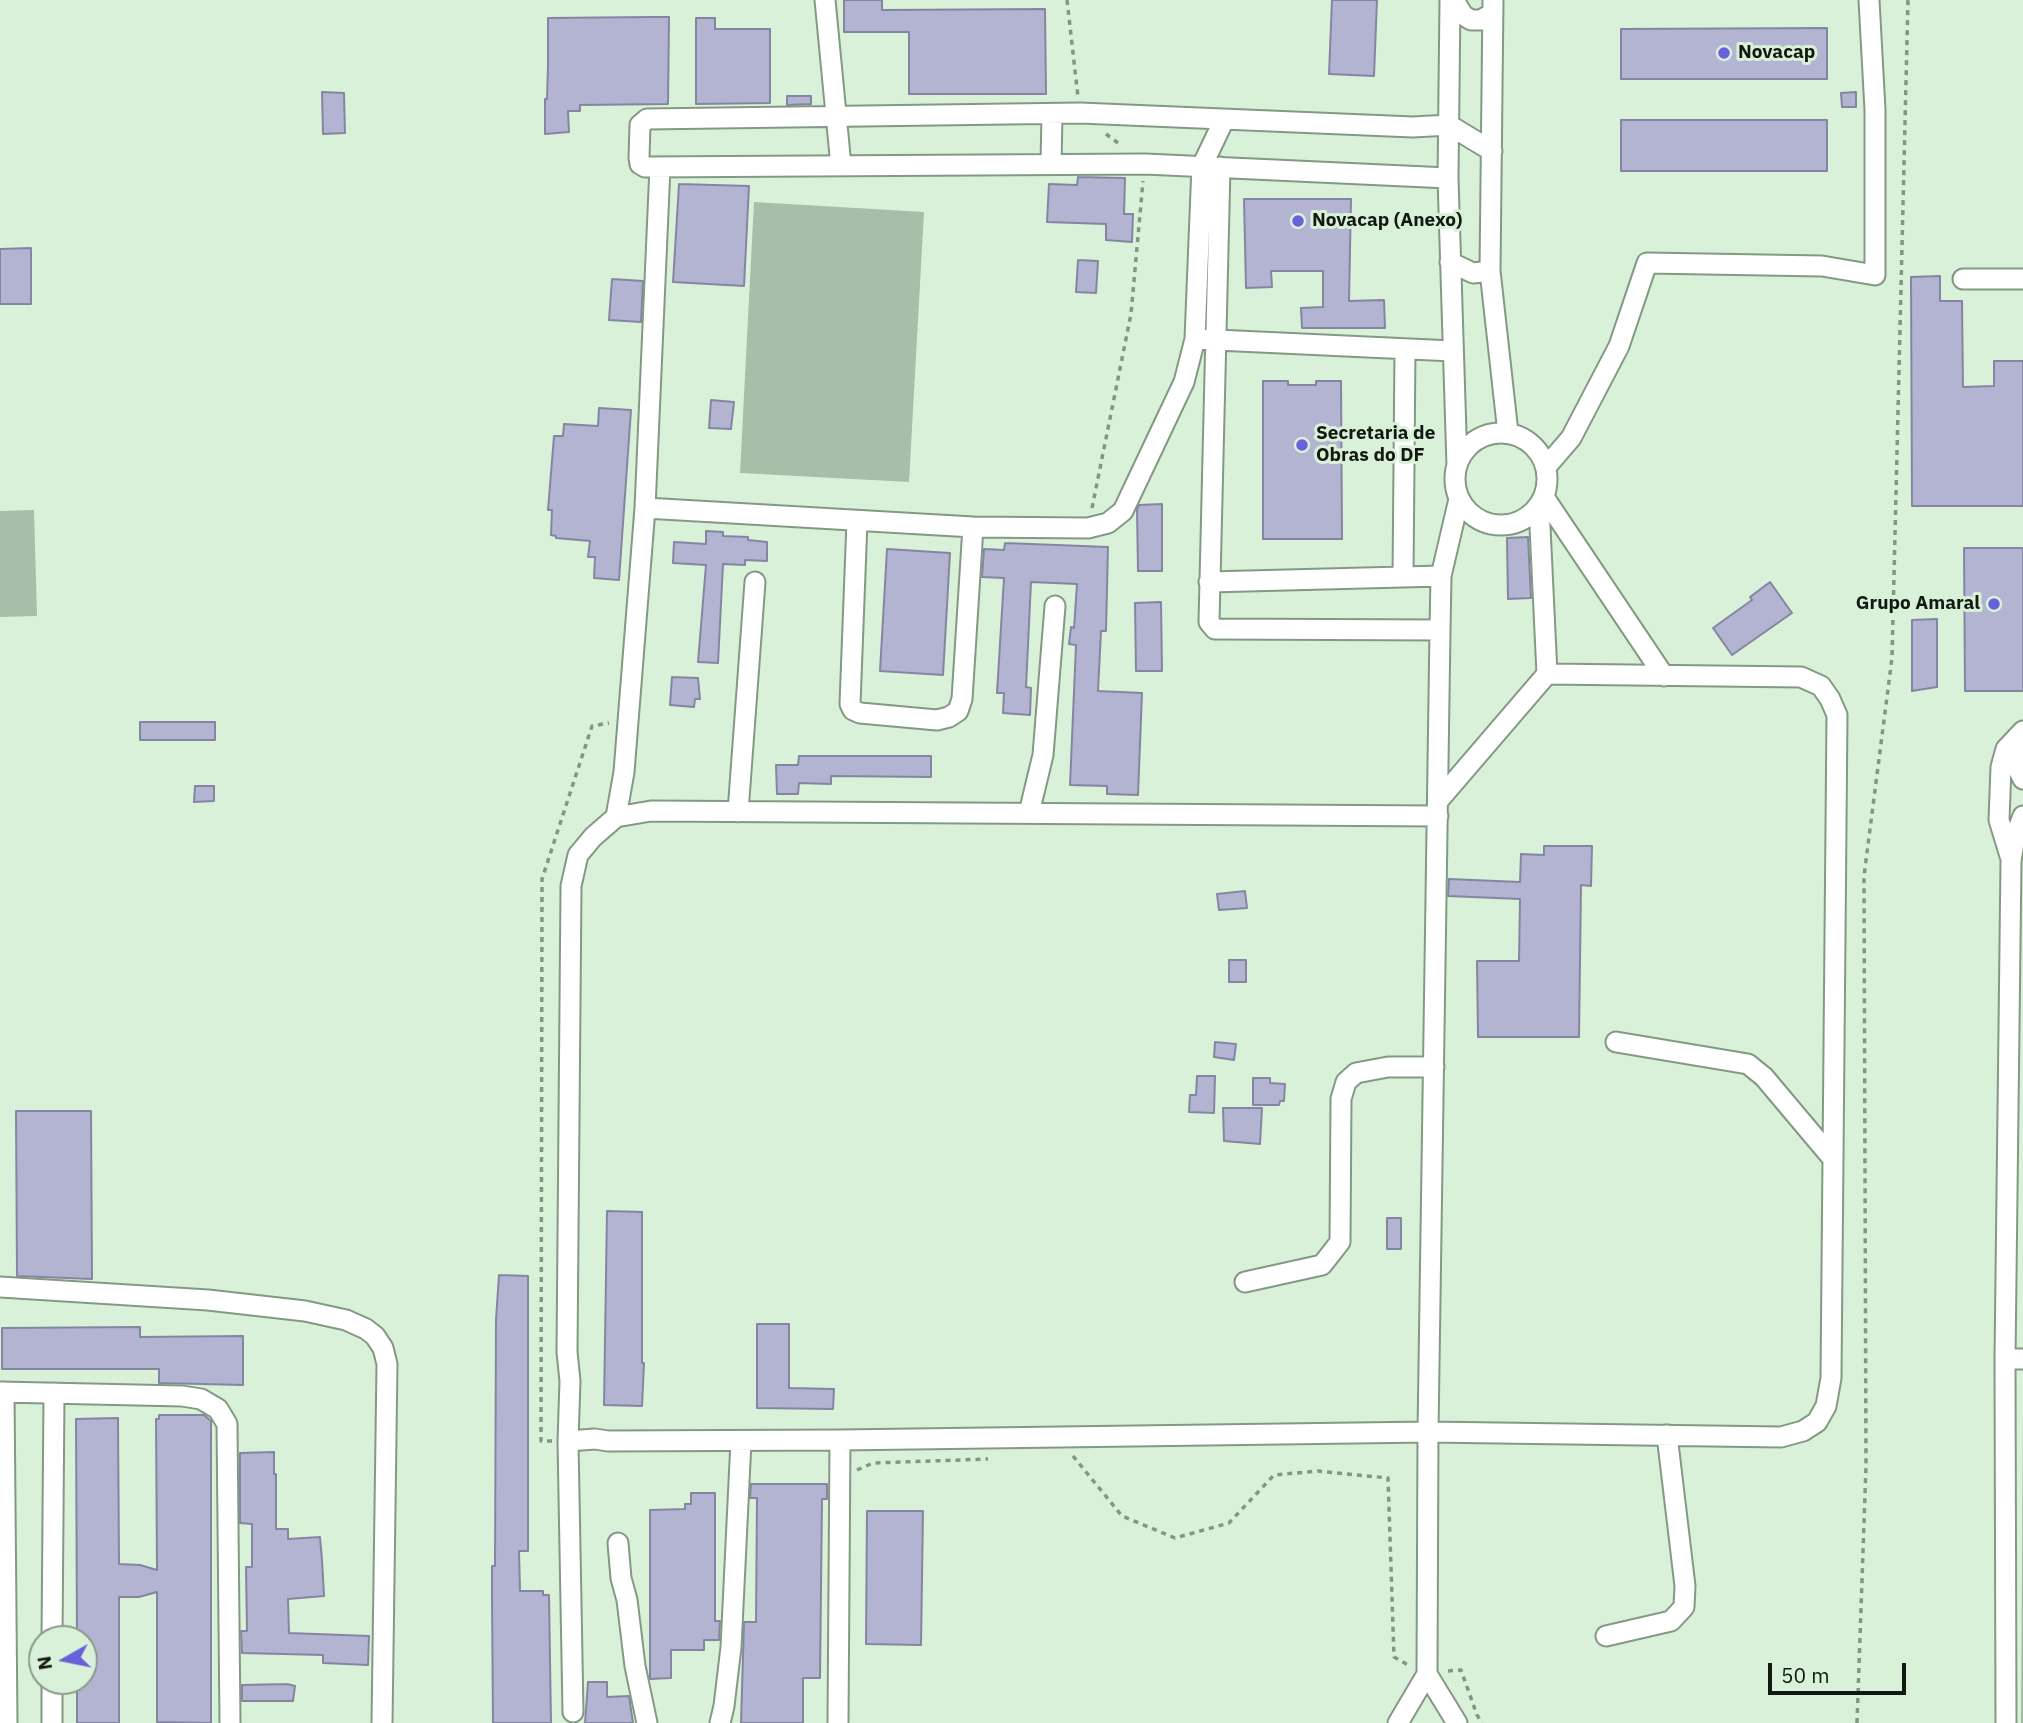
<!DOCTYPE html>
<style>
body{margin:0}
#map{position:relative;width:2023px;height:1723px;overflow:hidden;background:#daf1d9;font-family:"IBM Plex Sans",sans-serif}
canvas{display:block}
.north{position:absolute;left:28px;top:1625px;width:70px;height:70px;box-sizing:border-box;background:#daf1d9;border:2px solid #8a9b89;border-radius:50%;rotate:261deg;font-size:19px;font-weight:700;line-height:28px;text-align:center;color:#111911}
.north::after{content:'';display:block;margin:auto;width:24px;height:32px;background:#6961da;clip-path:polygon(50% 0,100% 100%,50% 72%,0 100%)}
.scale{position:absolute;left:1768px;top:1663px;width:138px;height:32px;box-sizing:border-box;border:4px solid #111911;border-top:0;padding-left:9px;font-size:21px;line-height:24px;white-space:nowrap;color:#111911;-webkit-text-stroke:5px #daf1d9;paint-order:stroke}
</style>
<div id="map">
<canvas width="2023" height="1723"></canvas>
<div class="north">N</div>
<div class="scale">50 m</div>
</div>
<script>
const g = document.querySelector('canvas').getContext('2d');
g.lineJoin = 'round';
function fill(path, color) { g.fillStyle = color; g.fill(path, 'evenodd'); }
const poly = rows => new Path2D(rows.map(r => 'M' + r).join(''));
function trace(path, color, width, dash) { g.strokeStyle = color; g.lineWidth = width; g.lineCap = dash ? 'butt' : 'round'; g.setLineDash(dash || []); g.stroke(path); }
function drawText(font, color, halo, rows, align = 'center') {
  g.font = font + ' "IBM Plex Sans",sans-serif'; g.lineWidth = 6; g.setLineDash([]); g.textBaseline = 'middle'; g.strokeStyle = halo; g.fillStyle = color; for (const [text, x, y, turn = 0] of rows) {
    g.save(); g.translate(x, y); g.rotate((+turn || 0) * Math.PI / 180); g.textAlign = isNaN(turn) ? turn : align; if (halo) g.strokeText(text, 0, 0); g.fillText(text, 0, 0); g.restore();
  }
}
fill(poly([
 [754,202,924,212,909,482,740,473],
 [34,510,37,616,0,617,0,511]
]), '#a8bea8');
fill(poly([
 [2023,1412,2023,1723,2021,1723]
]), '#a0b9a0');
const building = poly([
 [844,0,882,0,882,10,1045,9,1046,94,909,94,909,32,844,32,844,0],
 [1332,0,1377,0,1374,76,1329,74,1332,0],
 [651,17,669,17,668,104,580,105,580,111,568,111,569,132,545,134,545,99,547,99,548,66,548,18,651,17],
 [696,18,715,18,715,29,770,29,770,103,696,104,696,18],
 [1827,28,1827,79,1621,79,1621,29,1827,28],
 [322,92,344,93,345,133,323,134,322,92],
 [1856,92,1856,107,1842,107,1841,93,1856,92],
 [787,96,811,96,811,104,787,105,787,96],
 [1621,120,1827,120,1827,171,1621,171,1621,120],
 [1078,177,1125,178,1124,214,1133,214,1132,242,1106,240,1106,224,1047,222,1049,184,1077,185,1078,177],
 [679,184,749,186,744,286,673,282,679,184],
 [1244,199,1351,199,1349,301,1384,300,1385,328,1302,328,1301,308,1323,307,1323,271,1271,271,1272,287,1246,288,1244,199],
 [31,248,31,304,0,304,0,249,31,248],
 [1078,260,1098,261,1096,293,1076,292,1078,260],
 [1940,276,1940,301,1962,301,1963,387,1994,386,1994,361,2023,361,2023,506,1912,506,1911,277,1940,276],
 [612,279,643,281,641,322,609,320,612,279],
 [1263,381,1288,381,1288,385,1316,385,1316,381,1341,381,1342,539,1263,539,1263,381],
 [711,400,734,402,731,429,709,428,711,400],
 [599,408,631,410,619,580,594,578,595,557,588,557,590,541,556,538,556,536,551,535,552,510,548,510,554,436,563,436,564,424,598,426,599,408],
 [1162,504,1162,571,1138,571,1137,510,1139,505,1162,504],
 [706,531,723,532,723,536,748,537,748,540,767,542,767,561,745,560,745,565,723,564,718,663,698,662,706,565,673,563,674,542,706,544,706,531],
 [1528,537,1531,598,1508,599,1507,538,1528,537],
 [1005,543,1108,547,1106,631,1101,631,1098,691,1142,693,1138,795,1107,794,1107,786,1070,785,1076,645,1069,644,1071,627,1074,628,1077,584,1031,582,1026,687,1031,688,1030,715,1003,713,1004,693,997,693,1004,578,982,577,984,549,1004,550,1005,543],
 [1964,548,2023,548,2023,691,1965,691,1964,548],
 [887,549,950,553,943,675,880,671,887,549],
 [1770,582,1792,613,1732,655,1713,628,1752,600,1750,597,1770,582],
 [1161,602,1162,671,1136,671,1135,603,1161,602],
 [1937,619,1937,687,1912,691,1912,620,1937,619],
 [672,677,698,678,700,699,695,699,694,707,670,705,672,677],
 [140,722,215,722,215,740,140,740,140,722],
 [799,756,931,756,931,777,831,776,831,784,799,783,798,794,777,794,776,765,798,765,799,756],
 [195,786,214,786,214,801,194,802,195,786],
 [1544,846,1592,846,1591,886,1581,885,1579,1037,1478,1037,1477,961,1519,961,1520,899,1448,896,1449,879,1520,882,1521,854,1544,855,1544,846],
 [1245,891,1247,908,1219,910,1217,894,1245,891],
 [1229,960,1246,960,1246,982,1229,982,1229,960],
 [1215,1042,1236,1044,1234,1060,1214,1057,1215,1042],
 [1197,1076,1215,1076,1214,1113,1189,1112,1190,1095,1196,1095,1197,1076],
 [1253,1078,1270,1078,1270,1083,1285,1084,1284,1101,1280,1101,1279,1105,1253,1105,1253,1078],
 [1223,1108,1262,1108,1260,1144,1224,1141,1223,1108],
 [16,1111,91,1111,92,1279,17,1276,16,1111],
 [607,1211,642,1212,642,1363,644,1363,642,1406,604,1405,607,1211],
 [1387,1218,1401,1218,1401,1249,1387,1249,1387,1218],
 [499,1275,528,1276,528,1551,519,1551,520,1591,543,1591,543,1595,549,1595,551,1723,493,1723,492,1597,492,1566,495,1566,496,1320,499,1275],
 [757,1324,789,1324,789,1388,834,1389,833,1409,757,1408,757,1324],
 [140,1327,140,1337,243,1336,243,1385,159,1383,159,1369,2,1369,2,1328,140,1327],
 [159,1415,204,1415,211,1421,211,1723,157,1722,157,1592,139,1597,119,1597,119,1723,77,1723,77,1681,84,1681,84,1639,77,1639,76,1419,118,1418,119,1564,140,1565,157,1570,156,1419,159,1419,159,1415],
 [274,1452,274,1474,276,1474,276,1529,288,1529,288,1539,320,1537,322,1560,324,1596,288,1599,289,1633,369,1636,368,1665,323,1663,323,1655,242,1653,241,1631,247,1631,246,1567,252,1567,252,1524,240,1523,240,1453,274,1452],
 [751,1484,827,1484,827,1499,822,1499,820,1678,803,1678,803,1723,741,1723,744,1622,756,1622,757,1498,750,1498,751,1484],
 [691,1493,715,1493,715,1621,720,1621,719,1640,704,1640,704,1650,671,1650,671,1678,650,1679,650,1510,685,1509,685,1504,691,1504,691,1493],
 [867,1511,923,1511,921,1645,866,1644,867,1511],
 [588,1682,607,1682,607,1697,629,1696,633,1723,585,1723,588,1682],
 [287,1684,295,1686,293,1701,242,1701,242,1685,287,1684]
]);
fill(building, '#b2b4d1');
trace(building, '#8486a1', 2);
const minor = poly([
 [825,0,841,166],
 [1450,0,1448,178,1457,466],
 [1454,0,1463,15,1471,20,1481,20,1493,13],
 [1493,0,1490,271,1508,433],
 [1051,164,1052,114],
 [1220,167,1209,622,1215,629,1440,630],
 [1448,178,1145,164,645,167,640,164,639,158,640,125,647,119,1080,113,1413,127,1449,125,1492,151],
 [1450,262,1473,273,1490,271],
 [1963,279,2023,279],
 [1195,339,1202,166,1224,120],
 '1455 479a46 46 0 1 1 92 0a46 46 0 1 1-92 0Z',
 [1546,467,1571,438,1619,346,1647,263,1822,266,1875,275,1875,110,1869,0],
 [1544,497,1664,676],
 [645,508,973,527,1088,528,1108,523,1123,511,1184,382,1195,339,1453,351],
 [857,521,850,704,853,710,860,713,937,720,949,717,958,711,962,699,973,527],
 [1403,577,1405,349],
 [1209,582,1441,576],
 [2015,741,2014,761,2023,779],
 [1438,801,1547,674,1539,506],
 [738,812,755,582],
 [1029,813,1043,755,1055,606],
 [1438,816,651,811,616,817,593,837,578,855,571,886,567,1352,570,1381,568,1441,595,1439,608,1441,840,1440,1428,1432,1781,1437,1803,1431,1817,1422,1826,1406,1831,1378,1837,715,1830,699,1821,686,1801,677,1547,674],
 [616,817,624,772,645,508,660,167],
 [2010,856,1999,820,2001,767,2006,749,2023,731],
 [1616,1042,1748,1064,1764,1077,1833,1159],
 [1245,1282,1322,1265,1340,1242,1341,1099,1346,1082,1356,1073,1388,1067,1434,1067],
 [0,1287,208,1300,305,1311,346,1320,366,1329,375,1336,383,1348,387,1364,382,1723],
 [2005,1359,2023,1359],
 [0,1392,182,1396,201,1399,218,1409,227,1424,230,1723],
 [4,1392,7,1723],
 [568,1441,573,1712],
 [618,1543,621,1578,627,1600,635,1666,647,1723],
 [1606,1636,1671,1621,1684,1607,1685,1586,1667,1435],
 [52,1639,54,1393],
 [1427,1674,1457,1723],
 [52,1723,52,1681],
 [720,1723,724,1706,731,1647,741,1441],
 [838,1723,840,1440],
 [1398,1723,1427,1674,1428,1432,1440,630,1441,576,1459,499],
 [2006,1723,2005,1359,2011,861,2015,837,2023,816]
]);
trace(minor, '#849983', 23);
trace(poly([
 [1067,0,1078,97],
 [1106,134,1122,146],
 [1092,508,1131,314,1143,181],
 [552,1441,541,1441,542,879,592,726,609,723],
 [1073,1456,1122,1516,1175,1538,1229,1523,1274,1475,1318,1471,1388,1478,1394,1657,1410,1666],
 [857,1470,873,1463,988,1459],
 [1448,1671,1461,1670,1477,1715,1482,1723],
 [1857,1723,1866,1466,1864,876,1892,658,1908,0]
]), '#859584', 3.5, [5, 5]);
trace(minor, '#fff', 19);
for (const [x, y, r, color] of [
 [1724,53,7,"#6961da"],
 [1298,221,7,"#6961da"],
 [1302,445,7,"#6961da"],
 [1994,604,7,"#6961da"]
]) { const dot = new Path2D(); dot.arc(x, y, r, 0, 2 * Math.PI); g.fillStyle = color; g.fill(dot); trace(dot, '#daf1d9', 2.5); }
drawText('bold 19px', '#111911', '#daf1d9', [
 ["Novacap",1738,53],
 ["Novacap (Anexo)",1312,221],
 ["Secretaria de",1316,434],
 ["Obras do DF",1316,456],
 ["Grupo Amaral",1980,604,"right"]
], 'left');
</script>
